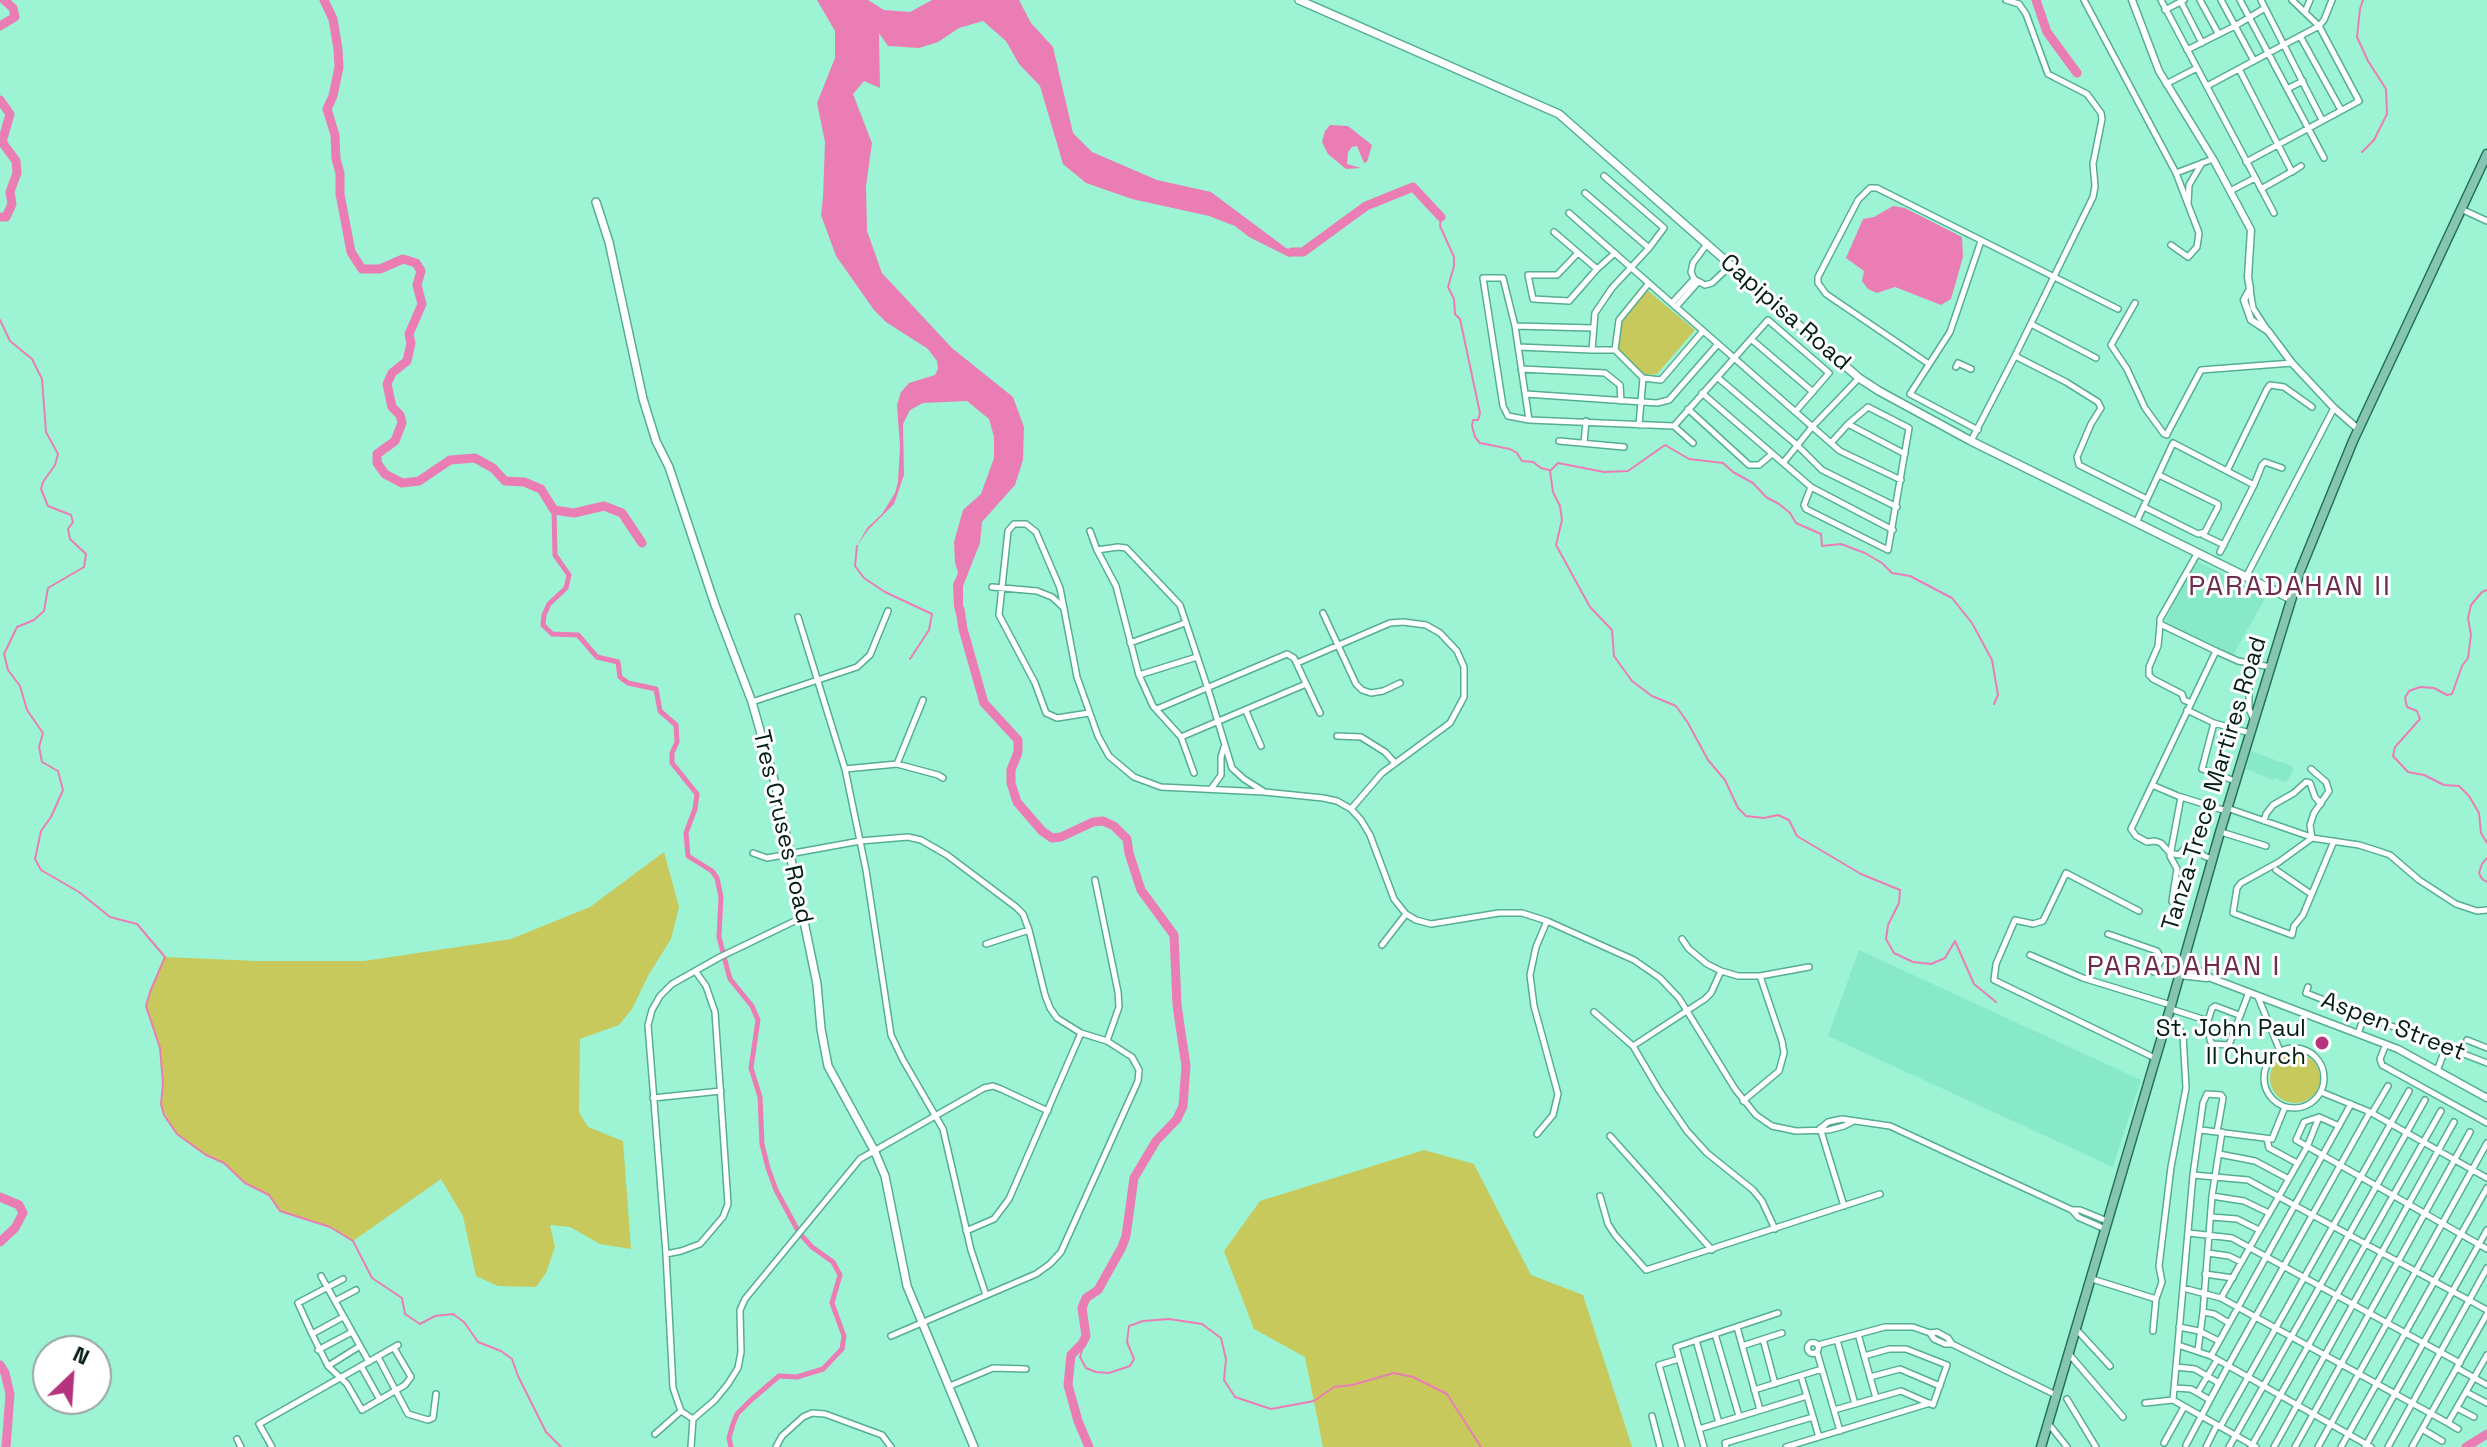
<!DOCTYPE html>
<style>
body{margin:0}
#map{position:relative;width:2487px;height:1447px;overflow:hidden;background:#9cf4d5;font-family:"Space Grotesk",sans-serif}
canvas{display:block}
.north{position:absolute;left:32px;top:1335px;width:80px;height:80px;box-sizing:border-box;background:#fff;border:2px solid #9aa5a2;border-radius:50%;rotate:25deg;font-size:22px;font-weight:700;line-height:32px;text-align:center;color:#031e16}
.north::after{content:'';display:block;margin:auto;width:28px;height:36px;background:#b6347e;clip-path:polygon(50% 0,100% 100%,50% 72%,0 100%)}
</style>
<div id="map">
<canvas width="2487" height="1447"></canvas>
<div class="north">N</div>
</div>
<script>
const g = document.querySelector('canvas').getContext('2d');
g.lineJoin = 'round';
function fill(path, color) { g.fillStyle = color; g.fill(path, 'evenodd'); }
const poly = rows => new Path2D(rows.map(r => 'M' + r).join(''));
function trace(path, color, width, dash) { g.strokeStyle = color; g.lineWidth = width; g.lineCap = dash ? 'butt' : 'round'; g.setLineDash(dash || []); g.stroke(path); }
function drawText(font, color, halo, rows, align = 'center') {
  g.font = font + ' "Space Grotesk",sans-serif'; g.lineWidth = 6; g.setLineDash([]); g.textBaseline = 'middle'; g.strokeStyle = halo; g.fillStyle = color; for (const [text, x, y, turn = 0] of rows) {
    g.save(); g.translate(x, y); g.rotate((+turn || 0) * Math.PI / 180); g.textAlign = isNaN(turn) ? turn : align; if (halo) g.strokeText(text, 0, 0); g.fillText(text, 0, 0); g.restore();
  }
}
fill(poly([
 [2196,561,2267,595,2232,657,2164,623],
 [2251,751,2294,767,2288,780,2285,782,2275,778,2273,780,2246,769],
 [1859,950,2141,1080,2113,1167,1828,1036]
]), '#87e9c7');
fill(poly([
 [1646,289,1695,330,1657,374,1646,375,1617,350,1620,322],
 [664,852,679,907,671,939,649,974,632,1009,619,1025,580,1039,579,1112,588,1127,623,1141,631,1249,600,1244,570,1227,550,1225,555,1247,546,1273,536,1287,498,1286,476,1276,463,1216,441,1179,353,1241,330,1227,280,1211,269,1195,245,1183,224,1163,206,1155,177,1134,167,1118,161,1104,163,1083,160,1048,146,1006,150,992,165,957,257,961,364,961,511,939,590,907],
 '2270 1078a25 25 0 1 1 50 0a25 25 0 1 1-50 0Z',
 [1424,1150,1474,1164,1531,1275,1583,1295,1632,1447,1323,1447,1305,1357,1254,1329,1224,1251,1260,1201]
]), '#c7c95c');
fill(poly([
 [817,0,868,0,884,10,910,12,932,0,1019,0,1031,23,1053,47,1073,133,1092,152,1157,180,1211,192,1286,248,1303,252,1289,257,1249,237,1235,226,1209,216,1132,199,1086,183,1063,164,1040,86,1019,64,1006,41,983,21,959,28,938,42,919,48,888,46,879,33,880,88,864,81,853,94,872,143,866,186,867,231,882,273,952,348,1013,397,1024,427,1023,460,1015,485,982,522,980,543,963,586,963,629,984,703,954,607,953,584,958,573,955,562,954,542,963,510,981,494,994,458,994,437,989,419,967,401,923,403,910,410,903,424,904,475,894,504,868,530,857,546,867,528,882,514,895,493,898,482,900,447,897,405,901,392,909,383,935,375,938,369,937,361,928,349,886,322,874,310,836,256,821,215,823,198,825,142,817,103,835,58,835,31],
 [1330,125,1348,126,1372,145,1367,162,1364,163,1357,146,1352,147,1348,152,1347,164,1361,168,1346,169,1328,154,1322,142,1325,131],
 [1893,206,1905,208,1962,237,1963,257,1951,299,1941,305,1895,287,1877,293,1868,289,1862,281,1864,271,1846,258,1863,219,1874,217]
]), '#eb7db5');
trace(poly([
 [2362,152,2374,140,2387,114,2386,89,2368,61,2357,37,2360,9,2363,0],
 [1441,217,1440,226,1454,257,1454,266,1448,287,1454,299,1455,314,1460,319,1480,413,1478,420,1473,420,1472,426,1475,437,1480,443,1510,449,1517,453,1522,461,1533,462,1541,468,1549,470],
 [0,320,10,341,32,359,42,379,46,432,58,454,55,465,43,482,41,489,48,506,71,515,73,522,68,529,70,539,86,554,84,567,48,588,44,611,34,620,17,627,4,654,8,670,20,686,27,710,43,733,39,747,42,762,58,771,63,790,51,817,41,831,35,859,41,870,79,892,110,917,137,924,165,957,150,992,146,1006,160,1048,163,1083,161,1104,164,1115,177,1134,206,1155,224,1163,245,1183,269,1195,280,1211,330,1227,353,1241,372,1278,402,1298,405,1314,420,1324,435,1316,453,1314,464,1322,478,1342,501,1351,512,1359,518,1376,546,1432,561,1447],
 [1551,470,1558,463,1604,472,1628,471,1665,445,1689,459,1723,463,1733,472,1753,483,1766,497,1779,504,1790,513,1796,523,1821,534,1822,546,1841,544,1865,553,1882,563,1892,573,1910,576,1952,598,1972,623,1992,660,1998,695,1994,704],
 [1550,471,1553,492,1560,506,1562,520,1556,545,1590,607,1612,630,1614,656,1632,681,1652,696,1676,706,1688,723,1708,760,1725,780,1738,808,1746,816,1764,818,1778,815,1789,820,1797,836,1861,874,1900,890,1899,903,1888,925,1886,939,1894,953,1913,962,1931,964,1945,958,1955,941,1974,984,1996,1002],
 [857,546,855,566,864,578,885,592,932,614,929,630,910,659],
 [2487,590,2482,592,2471,605,2468,618,2471,635,2468,658,2462,666,2452,694,2447,695,2434,688,2420,687,2409,691,2405,698,2407,707,2417,711,2420,719,2395,747,2393,756,2408,772,2424,775,2444,785,2459,786,2469,796,2479,813,2481,833,2487,843],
 [2487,858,2482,864,2479,873,2482,879,2487,882],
 [1086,1336,1080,1357,1086,1368,1096,1372,1109,1373,1130,1366,1134,1359,1127,1342,1129,1326,1143,1321,1169,1319,1202,1324,1221,1338,1226,1359,1224,1380,1235,1397,1271,1409,1314,1401,1334,1387,1352,1385,1394,1373,1413,1377,1447,1394,1481,1447]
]), '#eb7db5', 2);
trace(poly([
 [554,510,555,555,569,575,566,588,549,604,544,615,543,625,552,634,578,635,597,657,618,662,620,677,628,683,656,689,660,711,676,725,677,742,672,753,672,763,697,794,695,809,686,833,688,856,712,871,717,878,721,897,719,937,727,968,730,979,752,1006,758,1020,751,1068,760,1097,762,1144,768,1168,776,1190,797,1229],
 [731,1447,729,1438,733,1424,737,1414,751,1400,779,1376,797,1377,823,1369,842,1349,844,1336,832,1303,840,1275,833,1262,812,1247,802,1236]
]), '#eb7db5', 5);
trace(poly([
 [324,0,333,19,338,49,339,67,333,96,327,109,335,135,336,159,340,173,340,194,351,252,362,269,380,269,403,259,416,263,421,271,417,285,422,304,409,334,411,343,407,361,392,373,387,384,392,407,400,415,402,423,395,441,377,454,377,463,385,474,402,483,419,481,450,460,475,458,493,468,505,481,524,482,541,489,554,510,574,513,604,506,622,513,642,543],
 [2036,0,2047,32,2077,73],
 [0,26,15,17,13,8,4,0],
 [0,100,10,114,2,142,16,161,17,173,10,192,12,204,6,217,0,217],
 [1292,252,1303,252,1366,206,1413,187,1441,217],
 [960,609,963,629,984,703,1018,740,1018,752,1011,770,1011,783,1017,802,1042,831,1052,838,1061,837,1093,822,1103,821,1114,826,1127,839,1129,853,1141,890,1174,935,1177,1005,1186,1066,1183,1106,1177,1119,1156,1141,1134,1178,1126,1236,1122,1247,1098,1290,1086,1298,1082,1308,1086,1336,1082,1344,1071,1355,1068,1385,1078,1421,1089,1447],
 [0,1197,19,1205,23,1213,15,1228,0,1242],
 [0,1365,5,1373,10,1394,6,1447],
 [2466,1447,2487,1434]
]), '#eb7db5', 9);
const minor = poly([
 [2084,0,2176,173,2199,233,2197,247,2188,257,2171,245],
 [2161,0,2274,213],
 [2180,0,2202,43],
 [2200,0,2218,33],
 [2221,0,2254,61],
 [2240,0,2324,158],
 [2261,0,2322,120],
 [2165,10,2184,0],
 [2305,12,2310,0],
 [2300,36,2341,110],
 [2187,50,2235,26,2265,8],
 [2239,69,2292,172,2301,166],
 [2166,84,2197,68],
 [2207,86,2319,26,2292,0],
 [2287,89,2303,81],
 [2246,162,2359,101,2319,26,2324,20,2332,0],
 [2176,173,2213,159],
 [1604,176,1664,228,1649,248,1612,288,1595,313,1592,350,1615,350,1619,320,1649,283],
 [2261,189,2291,172],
 [2230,191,2255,178],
 [1585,193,1649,248],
 [2188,204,2189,185,2202,163],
 [2461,209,2487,221],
 [1569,213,1840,451,1901,480],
 [1554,232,1597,269],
 [1707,244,1693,263,1691,272,1694,279,1705,285,1712,283,1731,265],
 [1577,254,1557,275,1528,275,1533,299,1569,301,1597,269,1615,253],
 [2250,290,2253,308,2266,328],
 [1672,303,1694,279],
 [2135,303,2111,345,2127,369,2145,408,2164,434,2167,435,2168,432,2201,370,2292,363],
 [1676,307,1698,282],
 [2031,324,2096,358],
 [1515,326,1592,328],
 [1751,339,1813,392],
 [1518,347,1592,350],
 [1615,350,1643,378,1661,380,1703,331],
 [2015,356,2066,382,2098,402,2101,408,2091,424,2077,457,2079,465,2147,499],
 [1929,364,1826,294,1818,283,1818,277,1858,200,1870,188,1877,188,2118,309],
 [1956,367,1958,363,1971,369],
 [1521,369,1605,373,1620,385,1621,401],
 [1717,377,1797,445,1822,470,1897,507],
 [1702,393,1811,487,1893,530],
 [1526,394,1657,403,1669,400,1718,344],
 [1688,409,1749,465,1759,465,1772,454],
 [1529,420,1515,326,1503,278,1483,278,1503,406,1508,416,1529,420,1674,426,1693,443],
 [1848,424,1905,454],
 [1639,425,1643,378],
 [1674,426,1768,320,1829,373,1796,411],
 [1978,430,1910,394,1950,332,1981,241],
 [1559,441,1624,447],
 [1971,441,2015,356,2093,197,2095,186,2093,164,2102,119,2101,113,2087,94,2048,74,2026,14,2019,4,2006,0],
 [1584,443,1586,421],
 [1783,463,1812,427,1859,378],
 [2227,471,2267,389,2270,385,2284,387,2312,407],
 [1811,487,1804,505,1806,509,1888,550,1909,428,1868,407,1848,424,1831,443],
 [2144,507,2198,534,2205,532,2218,507,2218,504,2159,475],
 [2136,523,2173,443,2254,485],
 [1090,531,1097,550,1116,586,1139,675,1153,706,1181,737,1194,773],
 [2203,535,2224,545],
 [1097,550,1118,547,1126,548,1180,605,1208,689,1232,768,1244,779,1263,791],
 [2220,552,2254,485,2262,465,2265,462,2282,468],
 [2197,554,2160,619,2160,624,2216,651,2131,829,2136,836,2147,842,2155,841,2161,843,2170,853,2179,855,2185,848,2198,850,2204,856,2212,859],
 [2246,577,2334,408],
 [992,587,1037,591,1052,597,1064,608],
 [1323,613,1356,684,1362,690,1371,693,1383,691,1400,683],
 [798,617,845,769,866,870,891,1035,903,1060,943,1129,971,1250,986,1295],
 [2160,624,2158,646,2149,667,2149,675,2153,679,2182,694,2184,700,2191,703],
 [1130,643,1185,623],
 [2216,651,2238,661,2271,667],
 [1297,663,1390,623,1403,622,1426,625,1440,633,1457,651,1464,667,1464,697,1450,723,1382,773,1351,809],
 [1139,675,1197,657],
 [2249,689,2249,709,2254,720],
 [752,702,857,667,870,655,888,611],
 [1157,709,1287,654,1294,658,1320,713],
 [2187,710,2214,723,2250,733],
 [1246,711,1261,746],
 [1089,713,1057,718,1046,713,1035,683,999,615,1008,531,1014,524,1026,524,1036,532,1060,588,1077,677,1098,736,1109,756,1134,777,1161,787,1264,792,1323,798,1337,801,1351,809,1361,820,1370,835,1394,899,1406,914,1416,920,1431,924,1499,913,1522,913,1547,921,1634,960,1660,978,1679,998,1735,1089,1756,1115,1772,1126,1796,1131,1829,1130,1844,1126,1852,1122],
 [2214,723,2202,769,2235,781],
 [1337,736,1361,737,1385,752,1395,763],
 [1181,737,1306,684],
 [897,764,923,700],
 [845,769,897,764,938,775,943,778],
 [2311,769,2326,782,2329,791,2314,813,2310,825,2312,838,2359,845,2378,851,2390,855,2419,880,2456,904,2477,911,2487,910],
 [2152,785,2178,796,2223,810,2227,808,2311,837],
 [1211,789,1221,775,1221,757,1224,747],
 [2264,821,2266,814,2273,805,2294,793,2306,782,2310,783,2315,797,2321,804],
 [2221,832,2266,846],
 [2312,838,2279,862,2241,883,2237,888,2233,913,2292,935,2294,926,2303,915,2334,841],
 [753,853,767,858,860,841,908,837,921,840,947,855,1016,907,1023,914,1029,930],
 [2276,870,2311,894],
 [1095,880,1118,992,1119,1007,1107,1041],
 [2172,901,2177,869,2170,856,2181,797],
 [2139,911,2066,873,2043,921,2033,924,2015,920,1996,964,1994,980,2155,1058],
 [803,917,720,957,672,984,660,996,652,1010,648,1025,666,1254,673,1388,681,1411,693,1419,715,1400,728,1384,738,1368,741,1352,740,1310,745,1299,860,1159,984,1088,993,1086,1001,1089,1048,1111],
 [2108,934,2157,951,2162,959,2182,966],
 [1682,939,1689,949,1707,964,1721,971,1738,976,1760,976,1809,967],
 [1382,945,1406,914],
 [2030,955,2083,978,2171,1005],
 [2154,972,2162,959],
 [2308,987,2306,993,2487,1063],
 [2258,997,2280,1051],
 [2171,1009,2208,1021],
 [1594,1012,1633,1046,1659,1090,1687,1131,1707,1153,1753,1190,1762,1201,1775,1229],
 [2239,1015,2215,1006,2212,1008,2208,1021,2210,1040,2212,1044,2229,1045,2249,992],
 [2358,1034,2364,1016],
 [2467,1040,2487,1048],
 [2386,1044,2380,1059,2382,1065,2487,1123],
 [1633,1046,1705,999,1711,993,1721,971],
 '2264 1078a30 30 0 1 1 60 0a30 30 0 1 1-60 0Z',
 [2437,1071,2446,1047],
 [2321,1092,2370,1112,2487,1178],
 [653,1098,721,1091],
 [1743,1101,1779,1071,1784,1053,1782,1041,1760,976],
 [2372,1113,2388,1086],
 [2319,1117,2304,1122,2296,1140,2487,1249],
 [1820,1128,1844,1206],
 [1821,1128,1828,1122,1842,1119,1890,1126,2072,1210,2080,1210,2107,1221],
 [2201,1130,2272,1139,2285,1107],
 [1537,1134,1553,1115,1558,1094,1534,1006,1530,975,1536,947,1547,921],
 [1610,1136,1712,1250],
 [2267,1139,2269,1148,2297,1163],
 [2219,1154,2255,1161,2287,1178],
 [2193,1175,2248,1180,2487,1310],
 [1600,1196,1608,1224,1615,1235,1646,1270,1880,1194],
 [2212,1196,2244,1201,2269,1213],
 [2072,1210,2078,1217,2105,1229],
 [2211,1217,2237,1219,2259,1230],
 [966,1231,994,1219,1009,1199,1081,1033],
 [2189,1233,2232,1238,2460,1363],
 [2208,1253,2229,1256,2241,1262],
 [666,1254,681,1251,700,1244,723,1217,728,1204,715,1012,706,986,696,972],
 [2205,1274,2233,1278],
 [321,1276,369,1362],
 [2092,1279,2156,1299],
 [2183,1288,2221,1298,2448,1423,2487,1355],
 [2221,1298,2307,1147,2319,1117,2339,1126],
 [335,1301,356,1290],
 [2203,1312,2214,1314,2229,1323],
 [343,1317,312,1334,328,1366,347,1384,362,1410,405,1385,411,1377,394,1348],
 [1737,1327,1760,1410],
 [2179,1327,2199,1331,2219,1341],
 [2076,1329,2110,1366],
 [2153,1331,2156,1299,2162,1282,2159,1266,2171,1167,2186,1088,2183,1035,2180,1030,2167,1023],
 [1930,1333,1934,1339,1945,1344,1952,1344,2056,1395],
 [312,1334,298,1303,343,1279],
 [1715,1334,1739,1416],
 [1858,1334,1876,1398],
 [891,1336,1036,1274,1050,1264,1061,1252,1138,1081,1139,1070,1132,1057,1107,1041,1081,1033,1057,1018,1050,1008,1045,995,1029,930,986,944],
 [1763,1339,1775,1384],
 [1696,1340,1719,1423],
 [1837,1340,1855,1404],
 '1807.5 1348a5.5 5.5 0 1 1 11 0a5.5 5.5 0 1 1-11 0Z',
 [1818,1345,1885,1327,1913,1327,1930,1333,1937,1332,1948,1338,1952,1344],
 [2178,1345,2211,1356,2371,1447],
 [1742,1346,1782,1333],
 [318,1350,352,1332],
 [2198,1350,2203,1312,2212,1196,2222,1132],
 [1817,1352,1840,1431],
 [2069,1354,2123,1417],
 [2211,1356,2351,1104],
 [378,1357,408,1414,428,1420,433,1418,436,1394],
 [1679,1359,1659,1365,1682,1447],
 [328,1366,360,1346],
 [361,1366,380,1400],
 [2176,1367,2195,1369,2219,1383],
 [2457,1368,2487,1385],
 [1801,1376,1819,1437],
 [1870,1377,1900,1369,1940,1386],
 [950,1386,993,1368,1026,1369],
 [2174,1388,2191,1389,2210,1400],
 [1754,1390,1822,1369],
 [2198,1392,2217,1360],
 [2466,1392,2487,1403],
 [2067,1399,2096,1447],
 [2173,1400,2193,1175,2203,1103,2207,1094,2221,1095,2223,1098,2217,1132],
 [2145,1403,2173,1400,2256,1447],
 [2457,1408,2474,1417],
 [1834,1410,1901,1391,1933,1405,1947,1365,1906,1349,1889,1349,1864,1356],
 [1652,1416,1660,1447],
 [2048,1423,2067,1447],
 [2448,1423,2458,1429],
 [2220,1427,2409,1091],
 [1699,1429,1807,1396],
 [2422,1429,2442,1441],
 [655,1434,681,1411],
 [237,1439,241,1447],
 [2164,1443,2184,1407],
 [2186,1445,2228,1366,2370,1112],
 [272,1447,259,1424,398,1345],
 [691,1447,693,1419],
 [776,1447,782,1436,803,1417,812,1413,825,1414,882,1435,891,1447],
 [1704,1447,1676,1347,1778,1313],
 [1726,1447,1725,1443,1813,1417],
 [1786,1447,1930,1403],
 [2206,1447,2217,1425],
 [2229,1447,2425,1100],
 [2251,1447,2441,1111],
 [2274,1447,2454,1122],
 [2295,1447,2470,1132],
 [2318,1447,2487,1143],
 [2341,1447,2487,1188],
 [2365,1447,2487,1230],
 [2388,1447,2487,1268],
 [2412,1447,2487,1314]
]);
const tertiary = poly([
 [2132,0,2159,71,2213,159,2251,230,2248,277,2250,289,2244,300,2251,320,2268,331,2292,363,2334,408,2358,429],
 [2183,961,2211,978,2398,1049,2487,1098],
 [2179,975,2207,978]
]);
const secondary = poly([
 [1299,0,1559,114,1859,378,1879,391,1971,441,2291,599],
 [596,202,609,242,643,399,656,441,669,467,715,605,752,702,776,787,817,984,821,1029,828,1066,874,1150,885,1176,907,1286,974,1447]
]);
const primary = poly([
 [2041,1447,2166,1023,2220,832,2300,571,2353,441,2487,154]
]);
trace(minor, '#56ae91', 8);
trace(tertiary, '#56ae91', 9);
trace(secondary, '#56ae91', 10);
trace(primary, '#23715a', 11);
trace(minor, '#fff', 5);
trace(tertiary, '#fff', 6);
trace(secondary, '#fff', 7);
trace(primary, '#85c5b2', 8);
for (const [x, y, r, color] of [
 [2322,1043,8,"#b6347e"]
]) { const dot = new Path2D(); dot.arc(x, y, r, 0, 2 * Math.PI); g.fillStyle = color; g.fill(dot); trace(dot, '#fff', 3); }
drawText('24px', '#031e16', '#fff', [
 ["Capipisa Road",1785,313,41],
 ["Tanza-Trece Martires Road",2215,784,-73],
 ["Tres Cruses Road",782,827,77],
 ["Aspen Street",2393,1027,21]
]);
drawText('24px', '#031e16', '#fff', [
 ["St. John Paul",2306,1029],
 ["II Church",2306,1057]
], 'right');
g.letterSpacing = '2px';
drawText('28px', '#6e2d4f', '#fff', [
 ["PARADAHAN II",2290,587],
 ["PARADAHAN I",2184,967]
]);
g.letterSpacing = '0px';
</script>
